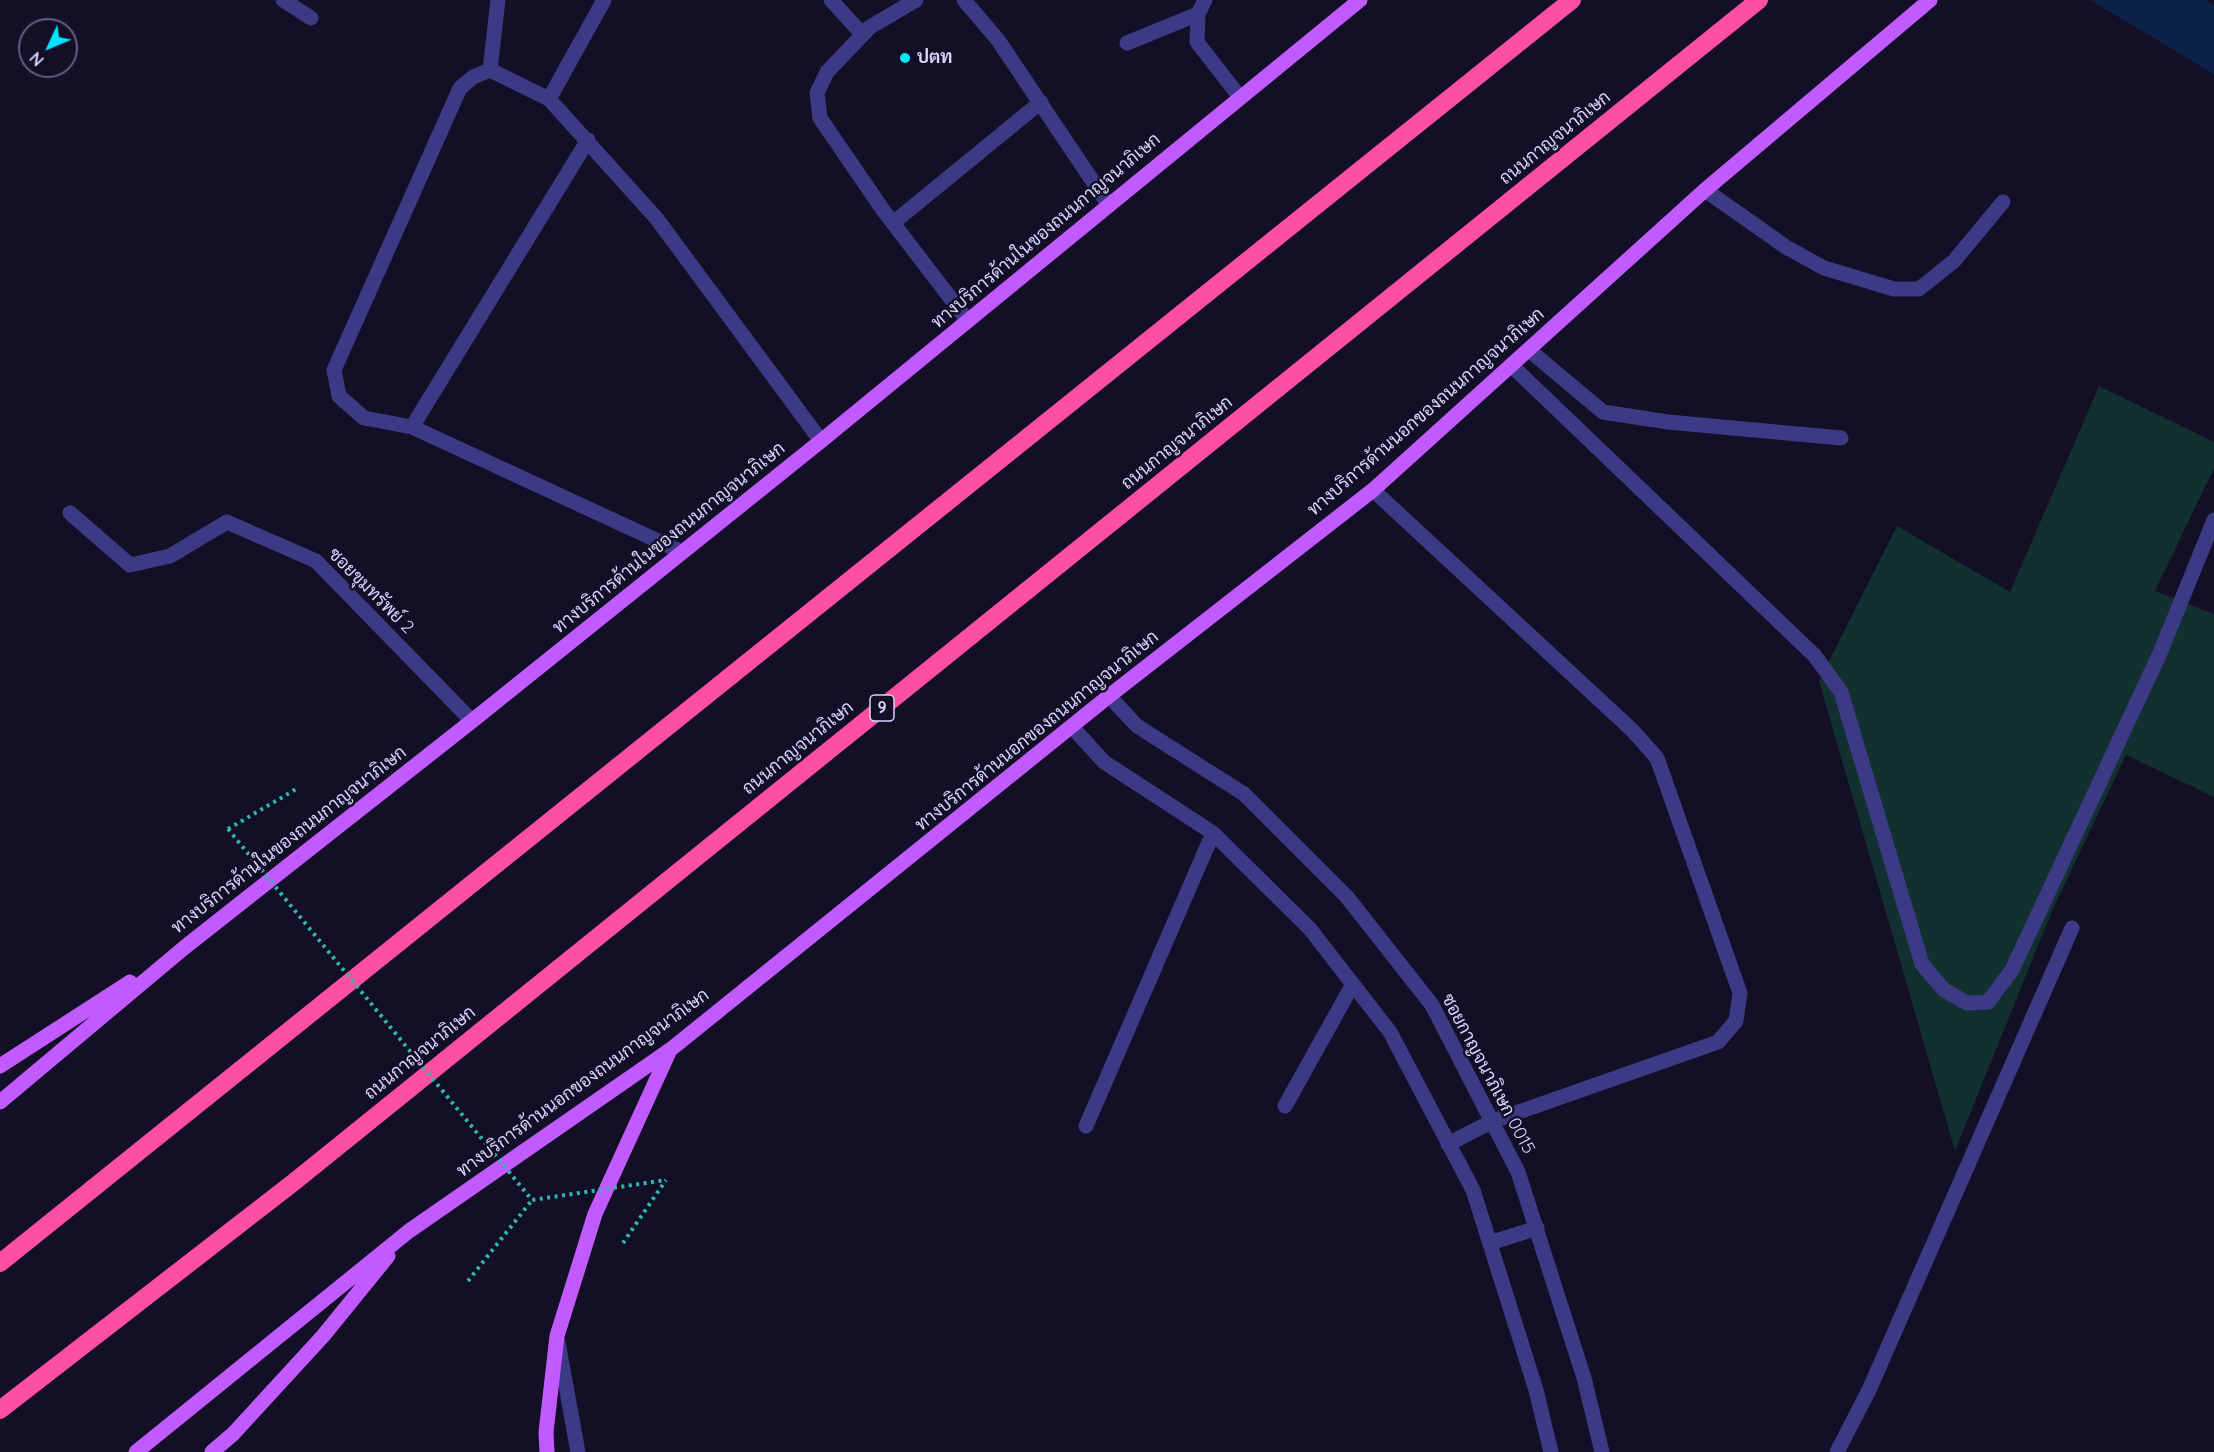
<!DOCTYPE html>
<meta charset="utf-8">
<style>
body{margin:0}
#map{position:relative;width:2214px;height:1452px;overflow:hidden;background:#130f26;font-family:Quicksand,sans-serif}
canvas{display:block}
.north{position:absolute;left:18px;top:18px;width:60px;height:60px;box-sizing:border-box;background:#130f26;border:2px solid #625e7d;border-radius:50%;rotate:226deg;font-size:16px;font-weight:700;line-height:24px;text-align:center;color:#d9d4ff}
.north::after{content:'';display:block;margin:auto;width:21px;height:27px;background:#00e5ff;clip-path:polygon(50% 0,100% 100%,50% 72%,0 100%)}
</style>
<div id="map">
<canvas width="2214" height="1452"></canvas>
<div class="north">N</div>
</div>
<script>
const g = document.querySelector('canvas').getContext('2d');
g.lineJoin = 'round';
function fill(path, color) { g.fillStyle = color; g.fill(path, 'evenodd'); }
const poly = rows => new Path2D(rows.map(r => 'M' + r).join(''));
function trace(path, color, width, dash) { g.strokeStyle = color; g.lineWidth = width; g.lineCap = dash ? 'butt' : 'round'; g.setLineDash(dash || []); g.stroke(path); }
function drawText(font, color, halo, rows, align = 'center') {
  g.font = font + ' Quicksand,Sarabun,sans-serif'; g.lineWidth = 5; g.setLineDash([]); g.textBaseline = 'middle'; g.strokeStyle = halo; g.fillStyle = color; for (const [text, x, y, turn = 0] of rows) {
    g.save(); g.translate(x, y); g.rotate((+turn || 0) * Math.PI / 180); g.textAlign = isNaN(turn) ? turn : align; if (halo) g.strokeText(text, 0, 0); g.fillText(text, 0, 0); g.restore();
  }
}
fill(poly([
 [2099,386,2214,442,2214,468,2155,591,2214,614,2214,797,2126,755,2052,911,1955,1151,1819,681,1897,526,2010,592]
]), '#12302f');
fill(poly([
 [2090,0,2206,0,2214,5,2214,74]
]), '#0c2248');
trace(poly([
 [228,829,298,788],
 [623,1243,666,1180],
 [468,1281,532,1200]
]), '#2fb8b0', 4, [3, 4.5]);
trace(poly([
 [283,0,311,18],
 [831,0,862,34],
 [916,0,870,27,827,72,817,93,820,118,883,210,968,321],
 [964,0,998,40,1108,204],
 [1205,0,1198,14,1197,42,1239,96],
 [1127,43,1198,14],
 [490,70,498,0],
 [549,99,604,0],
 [1705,190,1786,247,1824,268,1894,289,1919,289,1954,261,2003,202],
 [893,223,1041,102],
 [1529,350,1603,412,1668,422,1841,438],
 [1512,366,1815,656,1841,692,1922,964,1944,990,1967,1003,1988,1002,2012,970,2160,653,2214,520],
 [412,427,588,140],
 [1373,490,1632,730,1657,758,1740,993,1736,1021,1718,1042,1493,1121,1448,1144],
 [70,513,130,565,170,556,227,522,316,561,472,721],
 [682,552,412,427,364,418,339,396,334,370,460,88,473,77,490,70,549,99,657,219,821,441],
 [1109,696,1137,726,1244,794,1347,897,1432,1005,1518,1172,1584,1378,1602,1452],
 [1073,728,1104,762,1213,833,1310,929,1390,1032,1473,1190,1536,1390,1551,1452],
 [1285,1106,1353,984],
 [1086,1126,1213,833],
 [1490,1243,1537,1228],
 [558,1342,578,1452],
 [1837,1452,1869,1390,2072,928]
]), '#3d3a85', 15);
trace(poly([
 [0,1066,130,982],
 [0,1102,185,947,472,721,821,441,1360,0],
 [136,1452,409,1231,670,1050,1109,696,1373,490,1705,190,1930,0],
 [212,1452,233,1434,323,1336,388,1256],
 [547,1452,546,1432,557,1336,595,1214,670,1050]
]), '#c25bff', 15);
trace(poly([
 [0,1263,1572,0],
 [0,1410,294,1182,1759,0]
]), '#ff4fa3', 18);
trace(poly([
 [228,829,532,1200,666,1180]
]), '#2fb8b0', 4, [3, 4.5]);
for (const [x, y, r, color] of [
 [905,58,6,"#00e5ff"]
]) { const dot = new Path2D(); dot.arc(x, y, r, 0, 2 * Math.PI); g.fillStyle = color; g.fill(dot); trace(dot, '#130f26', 2); }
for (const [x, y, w] of [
 [882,708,24]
]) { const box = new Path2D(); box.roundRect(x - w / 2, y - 13, w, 26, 4.5); g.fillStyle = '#130f26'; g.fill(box); trace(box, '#d9d4ff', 1.5); }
drawText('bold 16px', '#d9d4ff', null, [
 ["9",882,708]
]);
drawText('bold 18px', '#d9d4ff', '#130f26', [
 ["ปตท",917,58]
], 'left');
drawText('18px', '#d9d4ff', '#130f26', [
 ["ถนนกาญจนาภิเษก",1555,138,-39],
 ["ทางบริการด้านในของถนนกาญจนาภิเษก",1046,231,-40],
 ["ทางบริการด้านนอกของถนนกาญจนาภิเษก",1426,412,-41],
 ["ถนนกาญจนาภิเษก",1177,443,-39],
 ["ทางบริการด้านในของถนนกาญจนาภิเษก",669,538,-39],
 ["ซอยขุมทรัพย์ 2",371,591,45],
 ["ทางบริการด้านนอกของถนนกาญจนาภิเษก",1037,731,-39],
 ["ถนนกาญจนาภิเษก",798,748,-39],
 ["ทางบริการด้านในของถนนกาญจนาภิเษก",289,840,-38],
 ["ถนนกาญจนาภิเษก",420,1053,-39],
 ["ซอยกาญจนาภิเษก 0015",1488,1074,62],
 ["ทางบริการด้านนอกของถนนกาญจนาภิเษก",583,1083,-36]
]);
</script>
